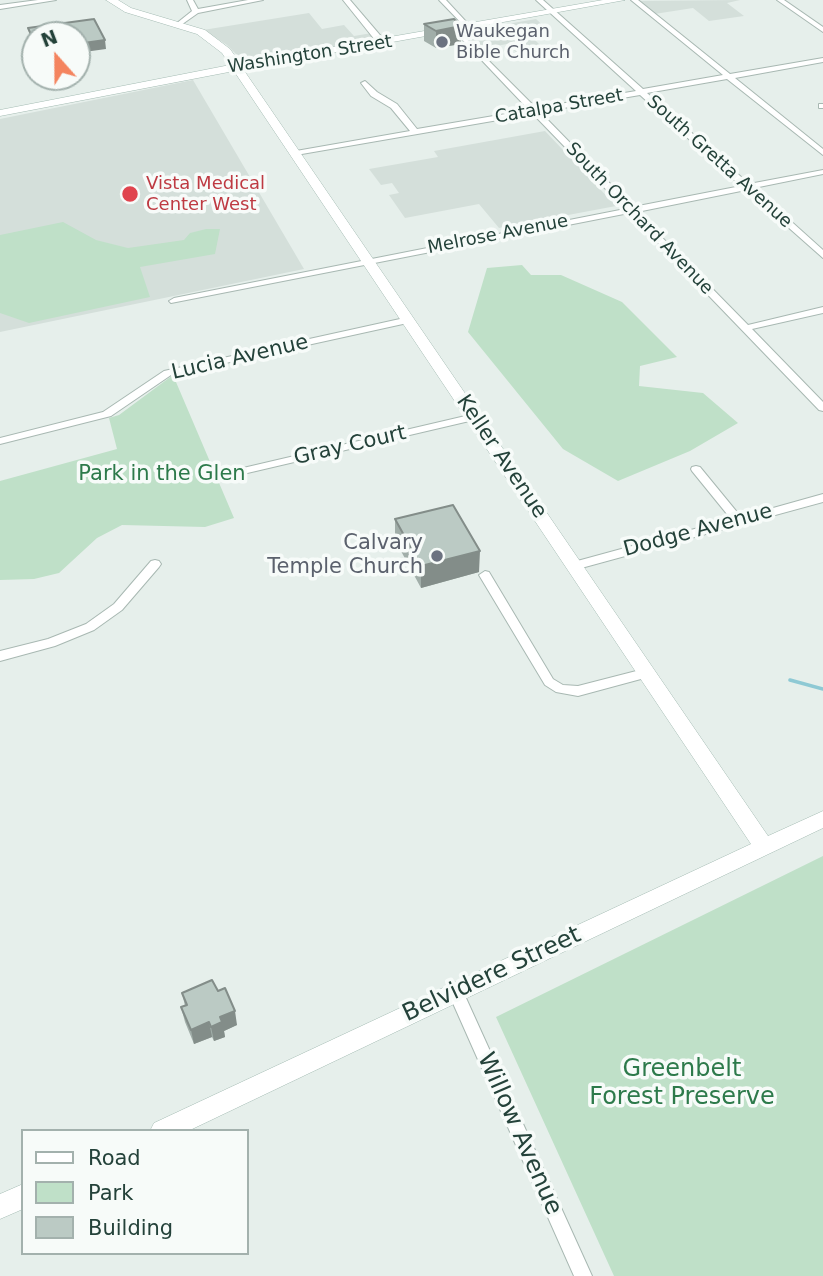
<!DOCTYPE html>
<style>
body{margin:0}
#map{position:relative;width:823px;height:1276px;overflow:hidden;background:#e6efeb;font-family:"DejaVu Sans",sans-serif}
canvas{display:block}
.legend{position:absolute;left:21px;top:1129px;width:228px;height:126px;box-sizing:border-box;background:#f7fbf9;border:2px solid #a3b1ad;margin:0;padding:9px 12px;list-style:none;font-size:21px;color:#24423a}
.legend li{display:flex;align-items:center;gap:14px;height:35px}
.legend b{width:35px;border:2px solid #a3b1ad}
.north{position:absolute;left:21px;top:21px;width:70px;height:70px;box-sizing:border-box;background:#f7fbf9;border:2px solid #a3b1ad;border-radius:50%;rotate:339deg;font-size:19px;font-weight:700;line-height:28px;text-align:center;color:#24423a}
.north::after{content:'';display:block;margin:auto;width:24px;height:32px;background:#f4845f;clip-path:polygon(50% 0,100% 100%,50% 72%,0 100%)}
</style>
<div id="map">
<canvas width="823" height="1276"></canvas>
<ul class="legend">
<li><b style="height:9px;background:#fff"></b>Road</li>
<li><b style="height:19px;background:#bfe0c8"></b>Park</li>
<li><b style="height:19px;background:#bbcac4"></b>Building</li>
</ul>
<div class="north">N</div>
</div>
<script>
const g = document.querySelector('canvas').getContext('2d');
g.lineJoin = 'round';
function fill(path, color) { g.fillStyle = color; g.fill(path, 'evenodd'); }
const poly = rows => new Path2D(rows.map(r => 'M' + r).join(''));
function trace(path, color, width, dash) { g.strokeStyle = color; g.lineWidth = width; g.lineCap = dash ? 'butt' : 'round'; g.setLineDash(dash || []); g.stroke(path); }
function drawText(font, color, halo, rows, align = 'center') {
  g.font = font + ' "DejaVu Sans",sans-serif'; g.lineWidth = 7; g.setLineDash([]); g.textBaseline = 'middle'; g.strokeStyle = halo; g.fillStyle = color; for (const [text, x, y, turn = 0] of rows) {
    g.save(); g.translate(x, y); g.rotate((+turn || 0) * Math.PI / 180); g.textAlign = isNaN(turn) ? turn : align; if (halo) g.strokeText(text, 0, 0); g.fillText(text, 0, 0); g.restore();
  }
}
fill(poly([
 [740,0,727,3,744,16,709,21,693,8,648,15,631,1],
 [309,13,322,29,344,25,354,36,378,32,384,39,244,62,227,45,203,30],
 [536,19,549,31,530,35,543,48,516,52,507,44,473,50,456,33],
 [193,80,304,269,0,332,0,119],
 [545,131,616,206,499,228,479,204,405,218,389,195,399,193,392,183,381,185,369,169,438,157,434,151]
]), '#d4dfda');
fill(poly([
 [63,222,96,240,128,248,184,240,190,233,206,229,220,229,215,254,140,267,150,297,29,323,0,313,0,235],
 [522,265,531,275,561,275,622,302,677,357,640,366,639,386,703,393,738,423,690,451,618,481,563,449,468,332,487,268],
 [173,375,234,518,205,527,122,525,97,538,59,573,34,579,0,580,0,481,117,449,109,418,119,415],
 [823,856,823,1276,614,1276,496,1017]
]), '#bfe0c8');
trace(poly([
 [790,680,823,689]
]), '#8ec9d4', 3.5);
const street = poly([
 [38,0,56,0,0,9,0,5,38,0],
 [187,0,193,0,198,9,248,0,263,0,198,13,181,25,177,25,177,23,192,11,187,0],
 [343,0,350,0,385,41,385,45,379,45,343,0],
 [439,0,446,0,471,27,471,29,467,29,439,0],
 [536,0,543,0,643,89,723,75,631,0,638,0,730,74,823,58,823,62,735,78,823,149,823,155,727,79,647,93,749,184,823,170,823,174,754,188,823,250,823,258,746,190,637,212,748,325,823,307,823,313,752,329,823,402,823,411,819,410,629,213,171,303,169,301,174,298,625,209,533,114,296,155,292,153,296,151,410,131,391,108,371,96,361,83,365,81,377,92,397,104,417,129,529,110,454,31,452,30,456,28,536,108,636,91,536,0],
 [640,95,741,186,633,207,540,112,640,95],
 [777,0,784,0,823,27,823,32,777,0],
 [819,104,823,104,823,108,819,108,819,104],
 [409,317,412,318,412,322,171,375,111,416,0,444,0,438,103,412,164,371,409,317],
 [474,414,479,417,478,419,226,478,221,475,226,472,474,414],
 [696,466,700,467,741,517,823,494,823,502,574,570,570,569,568,566,570,563,731,519,692,471,691,469,692,467,696,466],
 [155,560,159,561,161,564,159,567,122,610,94,630,55,646,0,661,0,651,48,639,86,624,114,604,151,561,155,560],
 [485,571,489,572,553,679,563,685,578,686,648,668,652,670,654,673,652,676,578,696,556,692,545,685,479,575,485,571],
 [456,985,461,987,592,1276,574,1276,448,992,451,987,456,985]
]);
const secondary = poly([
 [106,0,118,0,131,8,205,30,230,49,240,63,603,0,625,0,243,69,768,836,823,811,823,828,188,1131,150,1131,154,1123,751,844,234,71,0,116,0,110,230,65,222,53,197,34,125,12,106,0],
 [23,1184,23,1209,0,1219,0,1194,23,1184]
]);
trace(street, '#a8b8b2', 2);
trace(secondary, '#a4bbb3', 1);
fill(street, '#fff');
fill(secondary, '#fff');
fill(poly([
 [424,24,461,44,436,48,424,41],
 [28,28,106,49,35,35,35,48,30,37],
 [395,519,479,572,421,588,395,540],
 [218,991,237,1025,224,1031,225,1037,214,1041,212,1037,194,1044,185,1022,181,1007,185,1006,182,993]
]), '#a1aea9');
fill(poly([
 [461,26,461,44,436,48,436,31],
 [105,40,106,49,77,53,77,44],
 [480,551,479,572,421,588,421,566],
 [235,1011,237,1025,224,1031,225,1037,214,1041,211,1027,220,1017],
 [209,1022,212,1037,194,1044,191,1030]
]), '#838d89');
const building = poly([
 [94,19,105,40,77,44,77,35,35,35,35,43,28,28,94,19],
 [454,19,461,26,436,31,424,24,454,19],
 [453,505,480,551,421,566,395,519,453,505],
 [212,980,218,991,225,988,235,1011,220,1017,222,1022,211,1027,209,1022,191,1030,181,1007,187,1005,182,993,212,980]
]);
fill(building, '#bbcac4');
trace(building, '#838d89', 2);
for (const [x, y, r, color] of [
 [442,42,7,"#6b7280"],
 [130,194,9,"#e0444e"],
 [437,556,7,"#6b7280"]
]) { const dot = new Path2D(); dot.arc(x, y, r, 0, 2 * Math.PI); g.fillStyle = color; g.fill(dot); trace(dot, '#f7fbf9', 2.5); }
drawText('18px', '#5b616d', '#f7fbf9', [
 ["Waukegan",456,32],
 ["Bible Church",456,53]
], 'left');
drawText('18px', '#24423a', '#f7fbf9', [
 ["Washington Street",310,55,-9],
 ["Catalpa Street",559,107,-10],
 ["South Gretta Avenue",719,162,42],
 ["South Orchard Avenue",639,219,46],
 ["Melrose Avenue",498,235,-11]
]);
drawText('18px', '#be3a42', '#f7fbf9', [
 ["Vista Medical",146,184],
 ["Center West",146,205]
], 'left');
drawText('21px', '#24423a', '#f7fbf9', [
 ["Lucia Avenue",240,358,-13],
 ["Gray Court",350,446,-13],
 ["Keller Avenue",501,457,56],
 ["Dodge Avenue",698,531,-15]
]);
drawText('21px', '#2d7a4b', '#f7fbf9', [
 ["Park in the Glen",162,475]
]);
drawText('21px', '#5b616d', '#f7fbf9', [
 ["Calvary",423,544],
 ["Temple Church",423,568]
], 'right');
drawText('24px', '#24423a', '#f7fbf9', [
 ["Belvidere Street",492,975,-25],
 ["Willow Avenue",519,1134,66]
]);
drawText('24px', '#2d7a4b', '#f7fbf9', [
 ["Greenbelt",682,1070],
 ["Forest Preserve",682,1098]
]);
</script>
